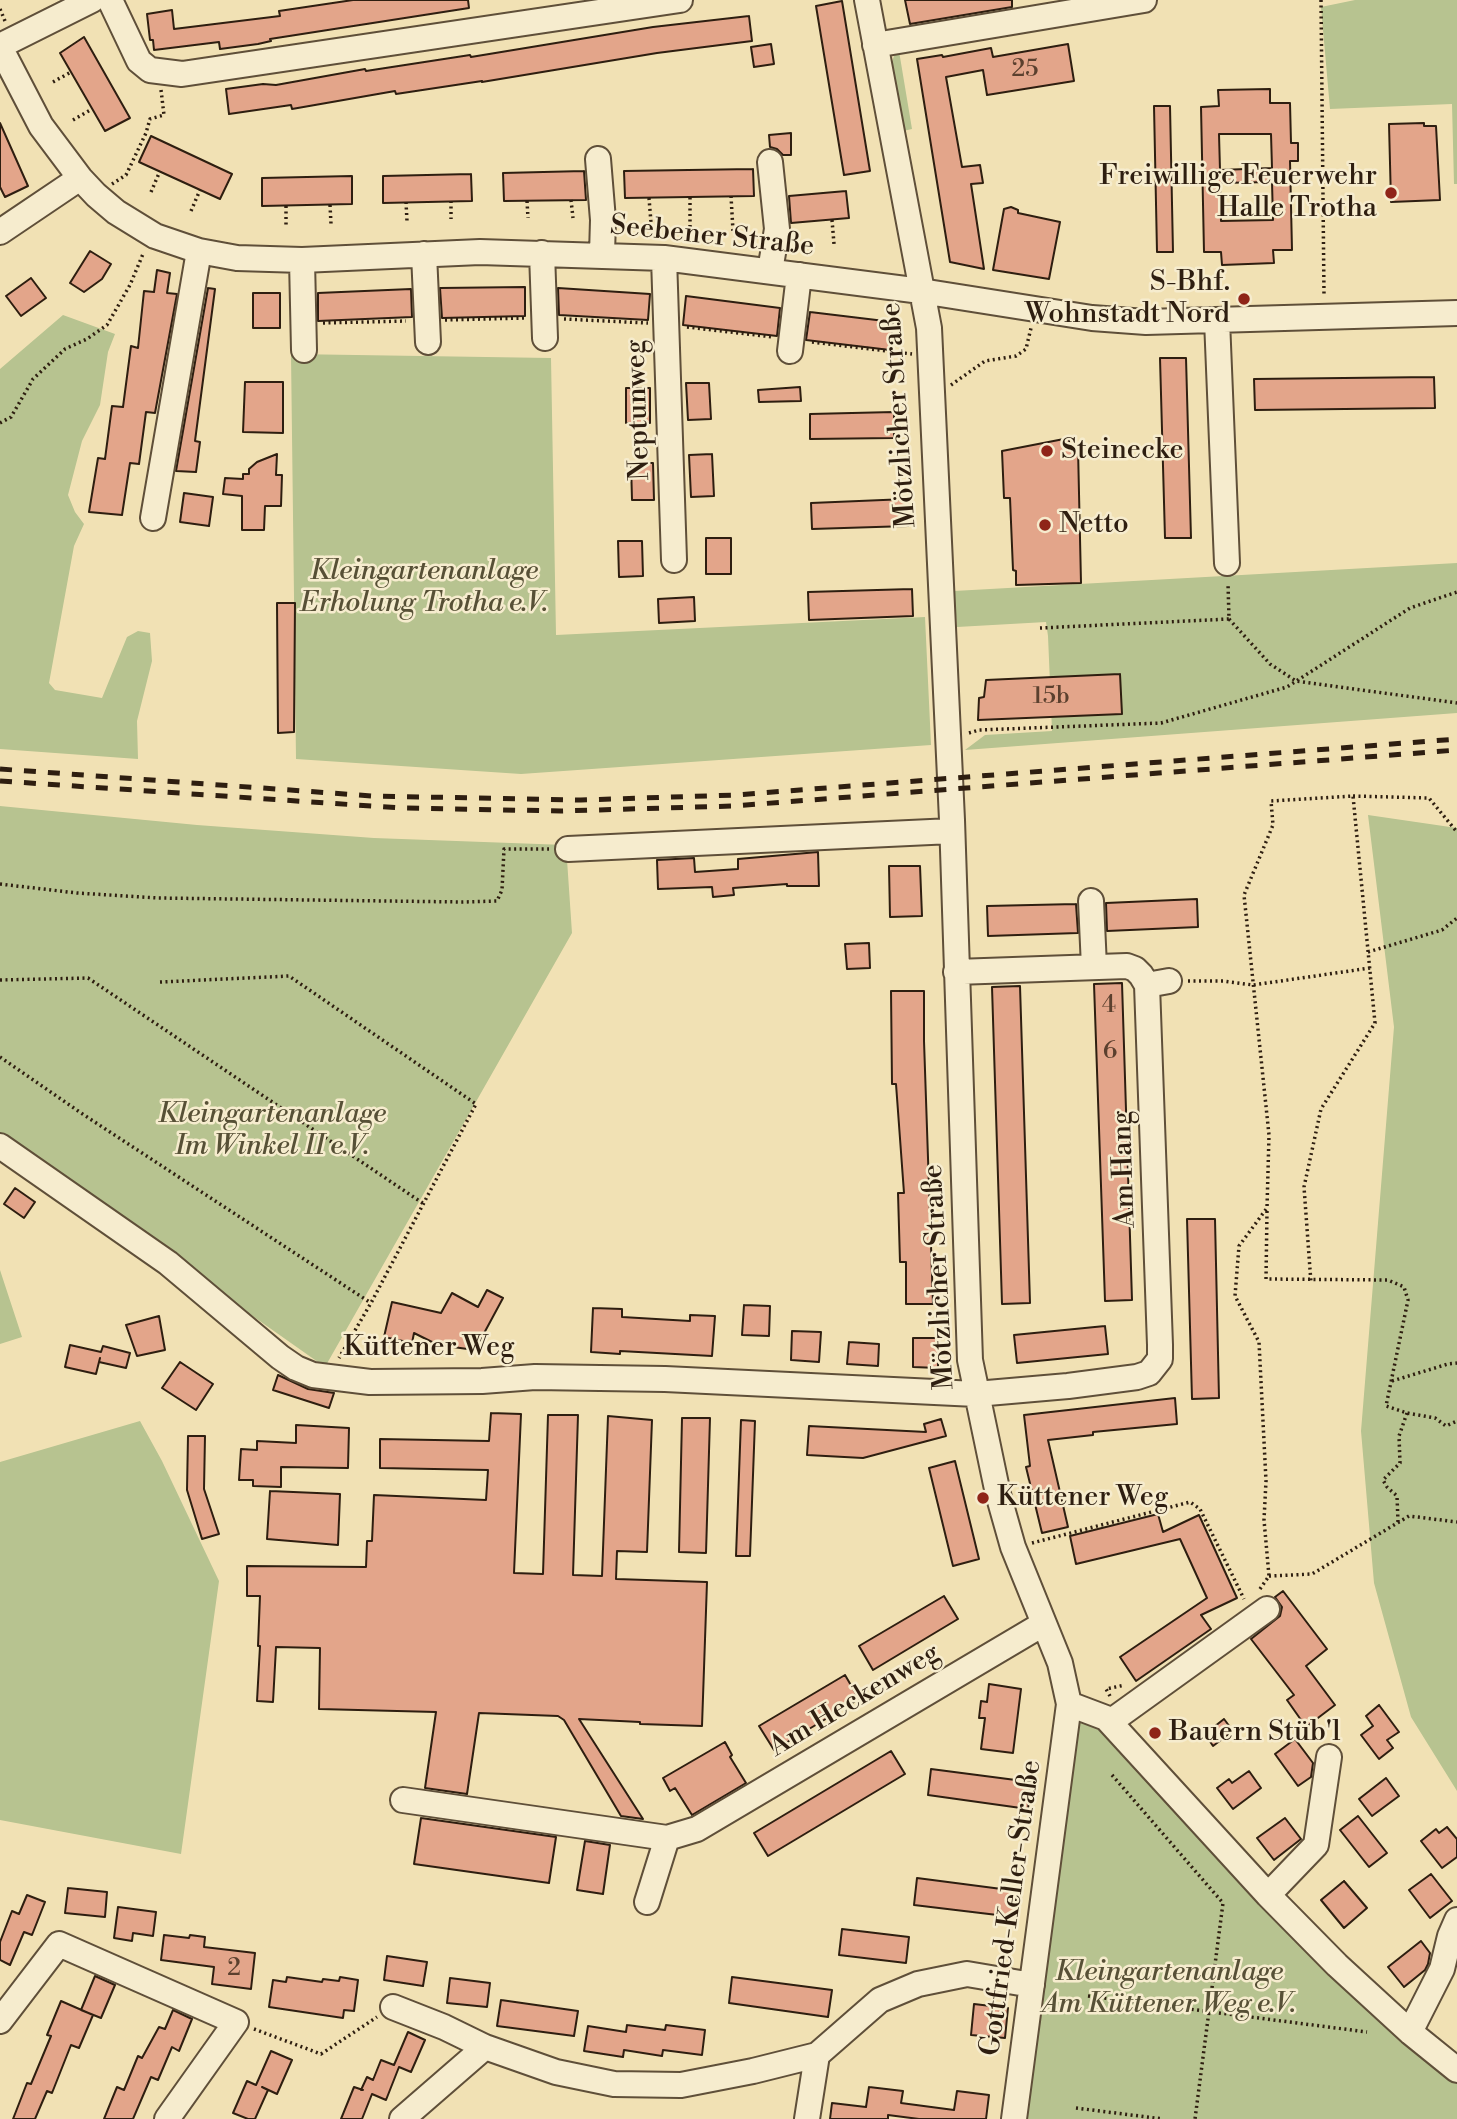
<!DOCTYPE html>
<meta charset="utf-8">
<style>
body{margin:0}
canvas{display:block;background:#f1e1b4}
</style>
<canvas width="1457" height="2119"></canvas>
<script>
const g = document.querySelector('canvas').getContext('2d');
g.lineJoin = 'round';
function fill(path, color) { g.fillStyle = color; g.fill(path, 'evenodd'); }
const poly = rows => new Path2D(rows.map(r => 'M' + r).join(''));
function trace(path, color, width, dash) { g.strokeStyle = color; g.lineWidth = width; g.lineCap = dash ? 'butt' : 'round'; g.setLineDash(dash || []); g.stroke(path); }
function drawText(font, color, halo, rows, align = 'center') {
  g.font = font + ' "Libre Bodoni",serif'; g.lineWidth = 5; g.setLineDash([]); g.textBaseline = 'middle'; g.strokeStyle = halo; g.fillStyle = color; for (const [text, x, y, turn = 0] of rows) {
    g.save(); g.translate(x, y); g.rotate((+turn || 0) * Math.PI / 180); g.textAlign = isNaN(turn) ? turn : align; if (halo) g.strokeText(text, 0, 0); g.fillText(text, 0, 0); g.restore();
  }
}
fill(poly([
 [1355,0,1457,0,1457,184,1454,184,1452,104,1330,109,1321,7],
 [899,51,912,129,903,131,891,65,894,56],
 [63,315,115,334,108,352,100,405,82,441,68,495,75,512,84,524,74,546,49,683,55,690,102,698,127,637,138,631,150,633,152,661,137,721,138,759,0,749,0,369],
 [291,354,551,358,556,635,925,617,931,745,521,774,296,759],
 [1457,563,1457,713,965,750,985,735,1052,731,1048,636,1046,622,957,627,954,591],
 [0,806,197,825,374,838,566,845,572,933,325,1367,0,1138],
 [1368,815,1457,828,1457,1791,1411,1717,1374,1583,1361,1431,1394,1027],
 [0,1270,22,1337,0,1344],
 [140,1421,162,1461,219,1581,181,1854,0,1820,0,1462],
 [1075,1713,1096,1720,1457,2078,1457,2119,1021,2119]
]), '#b7c390');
const building = poly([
 [353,0,468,0,469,8,270,39,271,41,258,44,220,49,219,42,154,50,153,40,150,40,147,14,172,10,174,29,280,16,279,11,353,0],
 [905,0,1012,0,1012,7,910,24,905,0],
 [842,1,870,171,844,175,816,6,842,1],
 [749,16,752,41,657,53,482,82,482,81,396,94,395,91,292,109,291,105,229,114,226,89,263,84,276,85,365,69,366,71,470,55,471,57,653,27,749,16],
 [84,37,130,118,105,131,60,53,84,37],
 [771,44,774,64,754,67,751,47,771,44],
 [1068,44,1074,81,987,95,983,70,946,77,962,167,980,165,983,183,971,184,984,269,950,262,917,59,942,55,943,57,991,48,993,57,1068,44],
 [1270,89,1270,103,1290,103,1291,143,1298,143,1298,161,1290,161,1292,250,1273,250,1274,263,1222,265,1221,252,1204,252,1201,107,1219,106,1218,90,1270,89],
 [1219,134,1271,134,1272,168,1220,170,1219,134],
 [1272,182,1273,220,1221,221,1220,183,1272,182],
 [1154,106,1170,106,1173,252,1157,252,1154,106],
 [0,123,28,186,5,197,0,187,0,123],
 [1424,123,1424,126,1436,126,1440,200,1391,202,1389,124,1424,123],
 [791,133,791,155,783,155,777,149,770,147,769,135,791,133],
 [151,136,232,174,220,199,139,162,151,136],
 [753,169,754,196,625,198,624,171,753,169],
 [584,171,586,200,504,201,503,173,584,171],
 [471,174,472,201,383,203,383,176,471,174],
 [352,176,352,204,262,206,262,178,352,176],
 [846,191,849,218,791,223,789,196,846,191],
 [1011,207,1018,210,1018,213,1060,222,1049,279,993,270,1004,209,1011,207],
 [90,251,111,264,102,279,84,292,70,283,90,251],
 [157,270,170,273,167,293,177,294,155,413,146,412,139,464,130,463,122,515,89,512,98,458,105,459,112,406,123,407,131,346,138,348,144,291,154,292,157,270],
 [31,278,46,298,21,316,6,296,31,278],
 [525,287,525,316,442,318,440,288,525,287],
 [208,288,215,289,195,441,200,442,196,472,176,471,208,288],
 [558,288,650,294,648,320,559,315,558,288],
 [411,289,412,317,318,321,318,293,411,289],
 [253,293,280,293,280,328,253,328,253,293],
 [686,296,780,308,777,336,683,325,686,296],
 [810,312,893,322,890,350,806,340,810,312],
 [1160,358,1186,358,1191,538,1165,538,1160,358],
 [1434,377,1435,408,1255,410,1254,379,1434,377],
 [245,382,283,382,283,433,243,432,245,382],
 [686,383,709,383,711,419,688,420,686,383],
 [800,387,801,401,759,402,758,390,800,387],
 [626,388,650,388,650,423,626,423,626,388],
 [894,412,894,438,810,439,810,414,894,412],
 [1069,438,1069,450,1078,448,1081,583,1016,585,1016,571,1013,570,1010,498,1004,498,1002,451,1069,438],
 [277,454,276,475,282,475,281,506,265,506,264,530,242,530,242,496,223,494,225,478,243,479,243,474,249,474,249,469,257,462,277,454],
 [712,454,714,496,691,497,689,455,712,454],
 [631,463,653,463,654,500,632,500,631,463],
 [184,493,213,497,209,526,180,522,184,493],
 [907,499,908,526,812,529,811,503,907,499],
 [706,538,731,538,731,574,706,574,706,538],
 [618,541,642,541,643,576,619,577,618,541],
 [912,589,913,616,809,620,808,592,912,589],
 [694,597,695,621,659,623,658,599,694,597],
 [277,603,295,603,294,732,278,733,277,603],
 [1120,674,1122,714,978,720,979,698,984,697,986,680,1120,674],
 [818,852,819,886,787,886,787,884,733,888,734,895,713,897,712,887,658,889,657,860,694,858,695,872,738,869,738,859,818,852],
 [889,866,920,866,922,916,890,917,889,866],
 [1197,899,1198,927,1107,931,1106,903,1197,899],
 [1076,904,1078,933,988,936,987,906,1076,904],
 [869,943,870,968,847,969,845,944,869,943],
 [1122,983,1132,1300,1105,1301,1094,984,1122,983],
 [1020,986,1030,1303,1002,1304,992,987,1020,986],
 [891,991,924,991,924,1041,933,1304,906,1304,906,1262,900,1262,898,1193,904,1193,896,1084,892,1084,891,991],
 [15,1188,35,1202,24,1218,4,1204,15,1188],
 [1187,1219,1215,1219,1219,1398,1192,1399,1187,1219],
 [487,1290,503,1298,475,1350,438,1345,414,1333,412,1343,384,1337,392,1302,441,1313,452,1293,478,1307,487,1290],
 [744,1305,770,1306,769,1336,742,1335,744,1305],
 [593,1308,622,1309,622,1317,690,1321,690,1315,715,1316,712,1356,620,1351,620,1354,591,1352,593,1308],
 [159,1316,165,1350,137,1356,126,1325,159,1316],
 [1105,1326,1108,1354,1017,1363,1014,1335,1105,1326],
 [792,1331,821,1332,819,1362,791,1360,792,1331],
 [913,1338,938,1338,938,1368,913,1367,913,1338],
 [849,1342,879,1344,878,1366,847,1364,849,1342],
 [70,1345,101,1352,103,1346,130,1353,126,1368,99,1362,100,1358,96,1374,65,1367,70,1345],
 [180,1362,213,1384,196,1410,162,1388,180,1362],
 [278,1375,308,1389,334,1393,329,1408,273,1390,278,1375],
 [1175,1398,1177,1424,1093,1432,1093,1435,1048,1440,1068,1527,1042,1533,1026,1467,1030,1466,1024,1415,1175,1398],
 [491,1413,521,1414,514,1573,543,1574,548,1415,578,1415,573,1575,602,1576,608,1416,652,1420,647,1552,617,1551,616,1579,707,1582,702,1726,640,1724,640,1722,579,1719,643,1819,621,1816,564,1720,558,1716,479,1713,467,1794,425,1788,436,1712,319,1709,320,1648,276,1647,273,1702,257,1701,260,1646,258,1646,260,1596,247,1596,247,1566,366,1567,367,1541,372,1541,374,1495,486,1500,488,1470,380,1468,380,1439,489,1441,491,1413],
 [682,1418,710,1418,706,1553,679,1552,682,1418],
 [941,1419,946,1436,863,1458,807,1455,809,1426,926,1432,924,1424,941,1419],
 [741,1420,755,1421,750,1556,736,1556,741,1420],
 [296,1425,349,1428,348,1468,281,1467,281,1487,253,1486,253,1480,239,1480,241,1449,257,1450,257,1441,296,1443,296,1425],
 [188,1436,205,1436,204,1489,219,1534,202,1539,187,1490,188,1436],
 [955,1461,979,1559,953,1566,929,1468,955,1461],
 [270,1491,340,1494,338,1545,267,1539,270,1491],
 [1158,1514,1163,1532,1199,1515,1237,1598,1201,1615,1211,1629,1136,1681,1120,1657,1207,1598,1180,1539,1076,1564,1070,1536,1158,1514],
 [1283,1591,1327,1649,1306,1666,1335,1705,1306,1727,1287,1700,1294,1695,1251,1639,1280,1616,1282,1607,1275,1597,1283,1591],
 [944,1596,958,1619,873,1670,859,1646,944,1596],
 [845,1675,859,1699,774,1750,759,1726,845,1675],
 [989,1684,1021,1689,1013,1753,981,1749,985,1718,979,1718,981,1701,987,1702,989,1684],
 [1379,1705,1399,1732,1387,1740,1393,1748,1379,1759,1361,1735,1373,1726,1366,1716,1379,1705],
 [1224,1719,1233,1731,1213,1746,1205,1734,1224,1719],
 [1295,1739,1313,1763,1311,1777,1298,1786,1275,1754,1295,1739],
 [725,1742,732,1755,730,1757,746,1783,692,1815,675,1788,670,1791,663,1778,725,1742],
 [891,1751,905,1774,768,1856,754,1833,891,1751],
 [931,1769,1031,1782,1028,1809,928,1795,931,1769],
 [1249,1771,1261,1788,1233,1809,1217,1788,1229,1779,1232,1783,1249,1771],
 [1386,1778,1399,1796,1372,1816,1359,1799,1386,1778],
 [1358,1816,1387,1853,1369,1867,1340,1830,1358,1816],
 [421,1818,556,1837,549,1883,414,1864,421,1818],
 [1285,1818,1301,1839,1274,1860,1257,1838,1285,1818],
 [1447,1827,1457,1839,1457,1857,1442,1868,1421,1841,1436,1829,1439,1833,1447,1827],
 [585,1841,610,1845,603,1894,577,1890,585,1841],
 [1431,1874,1452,1901,1430,1918,1409,1890,1431,1874],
 [917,1878,1017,1891,1014,1917,914,1905,917,1878],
 [1344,1881,1367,1908,1344,1928,1321,1900,1344,1881],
 [68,1888,107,1892,105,1917,65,1913,68,1888],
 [27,1895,45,1902,32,1935,24,1932,10,1965,0,1960,0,1942,12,1911,19,1914,27,1895],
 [118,1907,156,1912,153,1936,133,1933,132,1941,114,1938,118,1907],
 [842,1929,909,1937,906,1963,839,1955,842,1929],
 [164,1935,189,1938,190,1935,205,1937,204,1947,255,1953,251,1989,212,1984,214,1967,161,1960,164,1935],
 [1421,1941,1430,1953,1428,1964,1425,1970,1404,1987,1388,1967,1421,1941],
 [387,1956,427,1962,423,1986,384,1980,387,1956],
 [95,1976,115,1985,101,2018,81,2010,95,1976],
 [287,1977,322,1982,323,1979,339,1981,340,1977,358,1980,354,2011,344,2010,343,2018,269,2007,273,1980,286,1982,287,1977],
 [732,1977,832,1990,828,2017,729,2003,732,1977],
 [450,1978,490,1983,487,2007,447,2003,450,1978],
 [501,2000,578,2011,574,2036,497,2026,501,2000],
 [61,2001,93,2015,79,2048,71,2045,52,2093,47,2091,35,2119,13,2119,27,2083,31,2084,51,2036,47,2035,61,2001],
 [974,2004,1008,2008,1005,2038,971,2035,974,2004],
 [173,2010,192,2019,179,2051,172,2047,158,2080,151,2077,133,2119,104,2119,117,2087,124,2090,138,2056,142,2058,159,2027,165,2029,173,2010],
 [627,2025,665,2030,666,2025,705,2030,702,2055,663,2050,662,2056,624,2050,623,2057,584,2051,588,2026,626,2032,627,2025],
 [408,2032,425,2040,411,2072,399,2067,386,2100,372,2094,362,2119,341,2119,354,2087,363,2090,361,2090,367,2077,373,2080,381,2060,394,2065,408,2032],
 [271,2051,292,2060,277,2094,262,2087,268,2090,255,2119,248,2119,233,2113,247,2081,256,2085,271,2051],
 [869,2087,903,2091,901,2103,954,2110,957,2091,989,2095,986,2119,919,2119,888,2115,888,2119,830,2119,832,2103,866,2107,869,2087]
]);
fill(building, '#e3a58a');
trace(building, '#2e1e10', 2);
const minor = poly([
 [110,0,139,61,150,70,182,74,680,0],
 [867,0,929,328,952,820,970,1360,998,1494,1013,1547,1060,1663,1069,1704,1014,2119],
 [875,45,1144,0],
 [0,46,92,0],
 [0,47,41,126,80,178,96,195,116,212,155,236,199,251,237,258,302,260,480,252,664,258,921,291,1092,318,1146,322,1457,313],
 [598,159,603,220,602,254],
 [0,232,80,178],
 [542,253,545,338],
 [424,254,428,342],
 [664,258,674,560],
 [302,260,304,350],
 [770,271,777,229,770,162],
 [1217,320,1227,563],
 [790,351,799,275],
 [153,518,199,251],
 [568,849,952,831],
 [1091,901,1094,967],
 [1147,985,1169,981],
 [0,1146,168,1263,280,1357,296,1368,313,1375,370,1382,482,1381,535,1377,665,1379,976,1394,1068,1386,1137,1377,1149,1373,1160,1359,1160,1345,1147,985,1141,975,1135,969,1127,966,956,972],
 [1069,1704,1106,1718,1268,1895,1337,1965,1410,2032,1457,2070],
 [1110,1722,1267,1609],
 [403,1800,667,1838,697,1829,1043,1624],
 [1268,1895,1316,1845,1329,1757],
 [647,1902,667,1838],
 [393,2007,444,2027,485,2047,556,2072,614,2084,681,2085,753,2071,817,2055],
 [0,2021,59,1944,236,2022,167,2119],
 [1410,2032,1442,1969,1450,1936,1457,1920],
 [402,2119,485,2047],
 [807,2119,817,2055,880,2000,918,1984,967,1974,1032,1985]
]);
trace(minor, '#5f4f39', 28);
trace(poly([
 [1321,0,1324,295],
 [0,9,5,21],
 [53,82,71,72],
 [73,120,92,109],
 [112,184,126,175,146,133,150,119,164,115,161,90],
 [151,192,160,171],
 [731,196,733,231],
 [649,198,651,223],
 [571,200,573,218],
 [451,201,451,219],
 [527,201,528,218],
 [406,202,407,221],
 [330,205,331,224],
 [286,206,286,225],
 [191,211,200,190],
 [832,220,834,244],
 [690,227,690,197],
 [564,319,648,323],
 [445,320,525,318],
 [323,323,406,321],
 [687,327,773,337],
 [812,342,912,354],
 [951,385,985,361,1016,356,1026,349,1031,328],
 [0,423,11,417,33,379,65,349,87,339,107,325,130,285,143,254],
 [1229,619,1270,664,1296,681,1457,703],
 [1040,628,1229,619,1228,583],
 [969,733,979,730,1161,723,1287,687,1410,608,1457,592],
 [1353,796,1429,798,1457,832],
 [0,884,77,893,158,898,463,902,497,901,502,890,504,849,549,849],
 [1368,952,1442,930,1457,918],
 [0,980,88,978,424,1204],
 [1188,981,1223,981,1253,985,1370,968],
 [160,982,289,976,476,1104,371,1303,339,1358],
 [0,1057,81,1113,371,1303],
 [1267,1211,1266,1279,1388,1280,1404,1287,1408,1300,1386,1406,1407,1413,1435,1418,1446,1426,1457,1421],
 [1392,1381,1448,1364,1457,1363],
 [1398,1522,1397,1496,1387,1487,1383,1480,1400,1463,1399,1436,1407,1413],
 [1032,1543,1190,1502,1200,1509,1244,1599],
 [1269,1576,1312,1574,1409,1516,1457,1522],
 [1260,1589,1269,1576,1264,1520,1266,1481,1259,1342,1235,1296,1239,1246,1267,1208,1269,1135,1244,895,1273,825,1271,801,1353,796,1375,1023,1321,1109,1304,1187,1311,1283],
 [1110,1696,1106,1689,1125,1685],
 [1112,1775,1223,1903,1195,2119],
 [1088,1996,1367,2032],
 [254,2029,321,2054,377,2017],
 [1076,2108,1163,2119]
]), '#2e1e10', 3.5, [2, 3.5]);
trace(minor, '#f6ecce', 24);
trace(poly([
 [0,769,372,796,581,800,735,795,1457,739],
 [0,781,401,808,561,811,733,806,1457,750]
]), '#2e1e10', 5, [12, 12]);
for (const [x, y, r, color] of [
 [1391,193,7,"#8f2418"],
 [1244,299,7,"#8f2418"],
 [1047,451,7,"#8f2418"],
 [1045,525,7,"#8f2418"],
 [983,1498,7,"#8f2418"],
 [1155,1733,7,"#8f2418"]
]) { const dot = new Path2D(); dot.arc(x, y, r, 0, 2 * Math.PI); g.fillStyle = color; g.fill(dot); trace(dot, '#f6ecce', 2.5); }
drawText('24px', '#5b402e', null, [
 ["25",1025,70],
 ["15b",1051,697],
 ["4",1109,1006],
 ["6",1110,1052],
 ["2",234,1969]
]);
drawText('28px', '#2e1e10', '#f6ecce', [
 ["Freiwillige Feuerwehr",1377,177,"right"],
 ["Halle Trotha",1377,209,"right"],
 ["S-Bhf.",1230,283,"right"],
 ["Wohnstadt Nord",1230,315,"right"],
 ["Steinecke",1061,451],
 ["Netto",1059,525],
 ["Küttener Weg",997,1498],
 ["Bauern Stüb'l",1169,1733]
], 'left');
drawText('28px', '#2e1e10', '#f6ecce', [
 ["Seebener Straße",712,237,6],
 ["Neptunweg",639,410,-92],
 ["Mötzlicher Straße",900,415,-94],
 ["Am Hang",1125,1169,-92],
 ["Mötzlicher Straße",940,1277,-93],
 ["Küttener Weg",429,1348],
 ["Am Heckenweg",855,1701,-31],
 ["Gottfried-Keller-Straße",1012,1908,-82]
]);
drawText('italic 28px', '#575036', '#f6ecce', [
 ["Kleingartenanlage",424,572],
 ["Erholung Trotha e.V.",424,604],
 ["Kleingartenanlage",272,1115],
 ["Im Winkel II e.V.",272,1147],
 ["Kleingartenanlage",1169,1973],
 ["Am Küttener Weg e.V.",1169,2005]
]);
</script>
